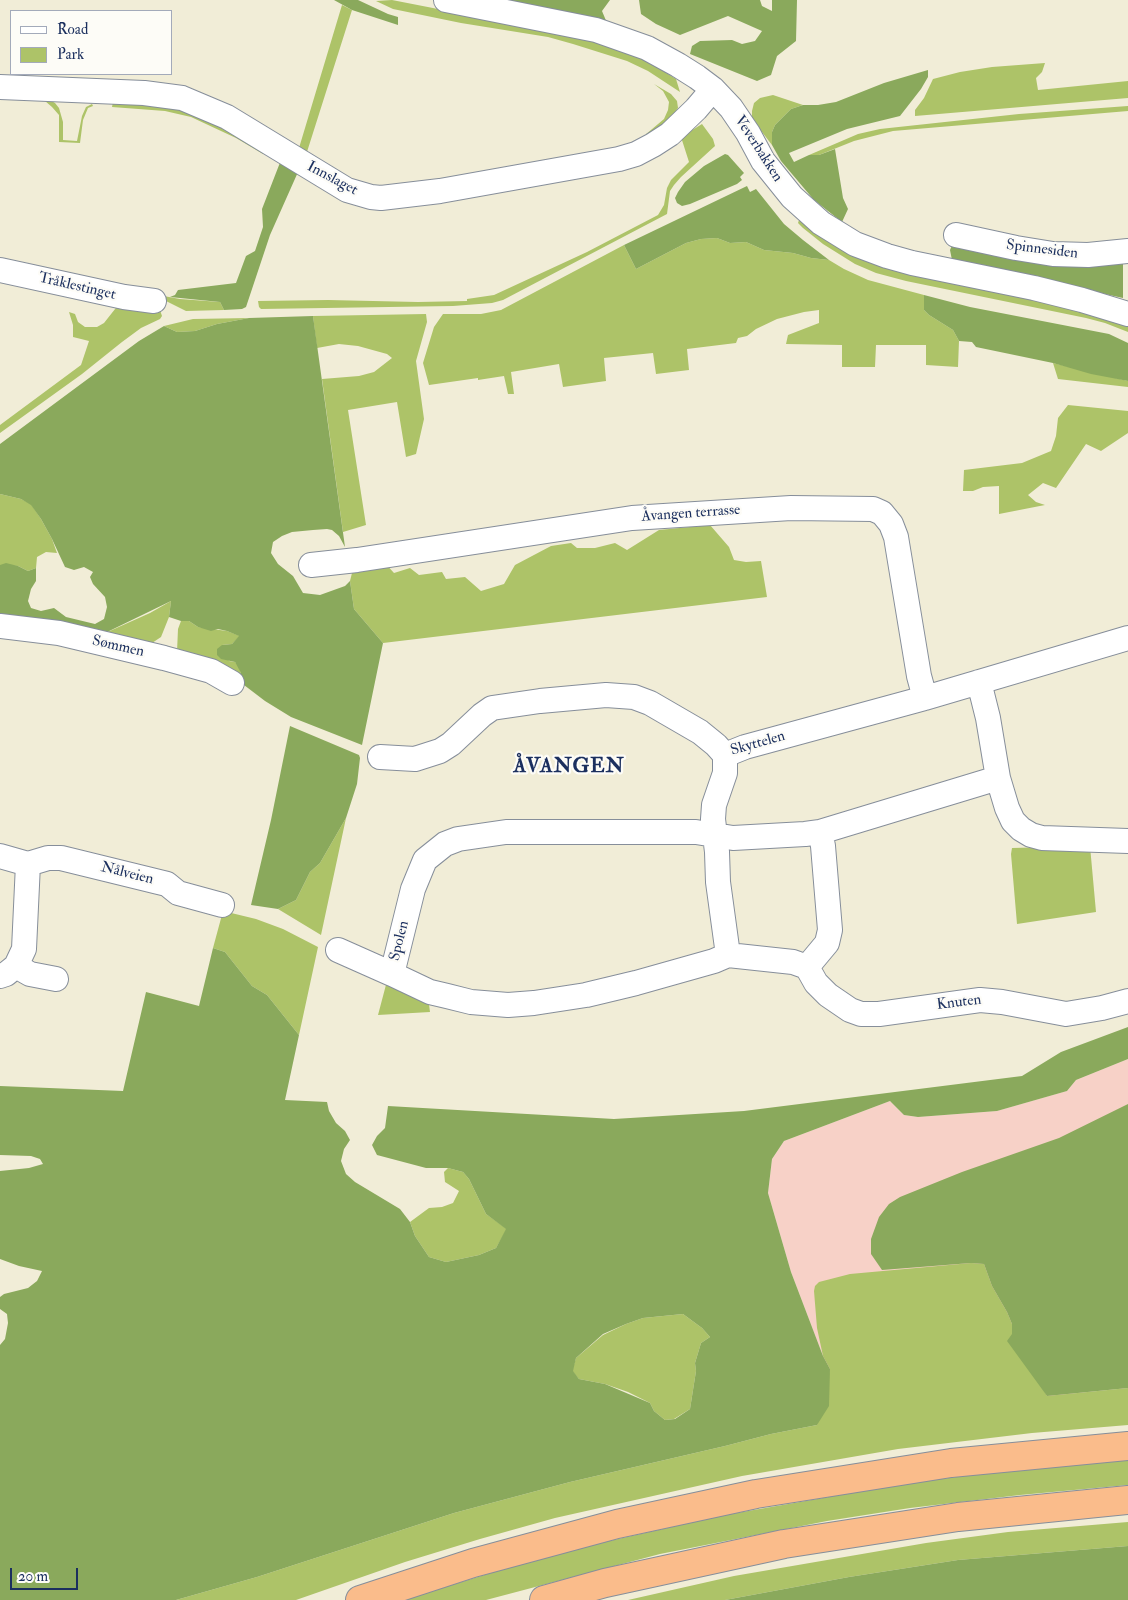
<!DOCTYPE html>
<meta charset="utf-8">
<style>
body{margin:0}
#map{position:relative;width:1128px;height:1600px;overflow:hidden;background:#f1edd7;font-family:"IM FELL Double Pica",serif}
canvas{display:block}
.legend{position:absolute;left:10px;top:10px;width:162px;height:65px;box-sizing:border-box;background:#fdfcf7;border:1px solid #a3aaba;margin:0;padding:6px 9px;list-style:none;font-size:15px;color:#1b2f5e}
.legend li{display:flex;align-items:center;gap:10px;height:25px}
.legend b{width:25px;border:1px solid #a3aaba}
.scale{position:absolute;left:10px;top:1568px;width:68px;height:22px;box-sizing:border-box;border:2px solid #1b2f5e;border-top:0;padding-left:6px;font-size:15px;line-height:18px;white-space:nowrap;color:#1b2f5e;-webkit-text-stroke:4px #fdfcf7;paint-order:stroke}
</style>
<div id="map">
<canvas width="1128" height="1600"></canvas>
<ul class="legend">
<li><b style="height:6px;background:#fff"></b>Road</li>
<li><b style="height:14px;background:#adc368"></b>Park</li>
</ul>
<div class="scale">20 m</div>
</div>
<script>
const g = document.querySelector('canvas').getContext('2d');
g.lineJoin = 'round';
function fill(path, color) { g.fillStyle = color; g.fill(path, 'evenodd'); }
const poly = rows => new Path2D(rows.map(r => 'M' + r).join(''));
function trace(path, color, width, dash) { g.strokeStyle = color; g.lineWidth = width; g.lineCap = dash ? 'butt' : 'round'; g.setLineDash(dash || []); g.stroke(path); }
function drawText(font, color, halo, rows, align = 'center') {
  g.font = font + ' "IM FELL Double Pica",serif'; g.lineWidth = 4.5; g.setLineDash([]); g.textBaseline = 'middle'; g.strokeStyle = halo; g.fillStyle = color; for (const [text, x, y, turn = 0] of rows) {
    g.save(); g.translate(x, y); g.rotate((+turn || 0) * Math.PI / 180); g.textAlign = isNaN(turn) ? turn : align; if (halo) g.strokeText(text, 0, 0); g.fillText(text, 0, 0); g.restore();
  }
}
fill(poly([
 [1128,1059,1128,1388,1096,1391,817,1425,823,1356,791,1272,768,1193,772,1159,784,1141,890,1101,904,1115,918,1117,997,1111,1067,1091,1076,1080]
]), '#f7d1c7');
fill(poly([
 [392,0,581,37,617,48,649,62,676,79,680,92,648,71,627,61,573,44,548,37,461,23,393,9,376,1],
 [342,5,352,10,306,155,299,148],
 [1045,63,1042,72,1036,78,1038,90,1128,81,1128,98,915,116,915,110,924,98,933,79,960,72,992,67],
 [654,84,671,94,677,101,678,108,668,122,656,131,645,135,664,119,668,110,669,102,663,91],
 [773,95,803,105,791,109,775,125,772,132,772,145,752,119,752,111,754,103,760,98],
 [38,99,48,99,55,103,59,108,63,122,63,140,77,141,82,116,86,107,92,104,93,106,88,108,83,120,80,143,59,142,59,115,52,107,45,101],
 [113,102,180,108,204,116,263,151,263,154,236,138,191,117,165,111,112,107],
 [1128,106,1128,111,893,131,854,141,819,155,809,155,858,134,880,129,1019,114],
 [702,124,713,139,715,146,681,177,674,185,670,191,667,214,503,300,492,303,453,306,261,309,259,307,258,301,328,300,418,302,467,301,467,299,494,295,587,252,658,215,664,205,667,188,671,180,689,162,681,137],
 [799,220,809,228,1025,296,1128,324,1128,332,1105,323,1086,318,906,281,876,273,855,264,823,244,803,228,798,223],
 [717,238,730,243,746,242,764,250,793,253,811,258,829,260,844,269,868,280,924,295,924,310,929,315,953,330,959,341,958,367,926,365,926,345,876,345,875,367,842,367,842,345,786,344,788,335,819,323,819,310,804,312,777,319,756,329,747,336,738,338,736,343,687,349,689,370,656,374,653,353,604,358,606,381,563,387,559,364,511,372,514,394,508,394,504,376,478,380,478,378,429,385,423,363,434,327,443,314,481,314,501,310,624,245,636,269,686,243,701,239],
 [158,295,180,299,220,302,224,310,186,311,162,299],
 [119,304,159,307,162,316,160,319,141,328,122,342,82,374,0,433,0,425,81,365,89,341,73,337,73,325,69,312,75,314,78,322,85,327,97,327,104,323],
 [426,314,427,322,416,361,424,419,416,454,406,457,397,402,348,410,366,525,343,532,322,379,359,376,374,372,392,358,387,354,358,346,339,344,317,348,313,316],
 [249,318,217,324,195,331,177,332,164,326,193,319],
 [1053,363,1128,381,1128,387,1058,379],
 [1068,405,1128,411,1128,433,1101,451,1086,444,1056,488,1043,483,1028,495,1036,502,1045,505,999,514,999,486,983,487,973,491,963,491,964,470,1022,463,1051,451,1056,436,1058,418],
 [0,494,21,499,31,504,41,519,52,539,57,553,46,552,37,557,36,568,28,571,18,566,0,565],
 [710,525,729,547,734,560,746,562,761,561,767,597,383,643,354,609,350,581,354,565,384,562,394,573,410,568,419,575,442,572,446,579,465,577,481,591,504,584,515,565,551,546,571,543,577,548,595,548,615,543,627,550,659,530],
 [171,601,169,617,161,637,152,643,133,641,103,634,150,613],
 [181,621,189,621,198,627,227,631,240,636,232,644,222,645,229,661,235,662,239,667,241,673,240,677,177,652,178,629],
 [346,818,321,935,278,909,296,900,310,872,320,863],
 [1090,846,1096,912,1017,924,1011,854,1012,848],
 [223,911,256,919,283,929,318,947,299,1035,267,995,252,986,225,952,213,948],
 [387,981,428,997,430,1012,378,1015],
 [448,1168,463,1172,469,1179,486,1214,507,1229,496,1248,479,1255,446,1262,429,1257,415,1236,410,1222,429,1208,442,1207,453,1203,459,1191,445,1182,444,1172],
 [971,1263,984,1264,992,1286,1007,1312,1012,1324,1012,1334,1047,1396,1128,1388,1128,1425,1032,1433,898,1449,742,1476,555,1518,480,1539,405,1562,296,1600,176,1600,257,1577,454,1513,570,1482,725,1446,771,1434,817,1425,830,1369,823,1356,817,1328,814,1291,815,1286,819,1282,850,1274],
 [683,1314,702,1328,710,1337,701,1343,695,1363,696,1371,690,1409,674,1419,665,1420,654,1411,650,1403,628,1392,605,1384,579,1379,572,1371,576,1358,603,1335,626,1324,643,1318],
 [1128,1460,1128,1485,1020,1495,910,1508,827,1521,660,1554,486,1600,403,1600,507,1568,609,1541,725,1515,909,1483,988,1473],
 [1128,1522,1128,1546,958,1560,849,1577,725,1600,628,1600,734,1576,926,1543,1008,1532]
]), '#adc368');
fill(poly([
 [334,0,358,0,388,14,398,17,398,25,352,10],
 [500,0,610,0,602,11,607,23],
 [639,0,760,0,762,6,772,11,772,0,797,0,796,41,777,56,771,75,757,81,690,54,692,46,700,41,732,40,742,44,755,41,762,31,728,16,680,35,656,24,641,14],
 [928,70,928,77,921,89,900,116,847,129,789,153,794,162,809,155,819,155,835,149,843,198,848,209,842,222,814,200,781,161,772,145,772,132,775,125,791,109,803,105,818,105,836,102,884,83],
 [725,154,728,155,744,173,740,177,742,180,737,184,690,204,682,206,677,203,675,198,678,192,685,182,704,166],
 [281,160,298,172,270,235,246,307,242,309,224,310,220,302,170,297,175,295,178,290,236,283,246,256,255,251,263,227,262,209],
 [747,186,750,192,756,189,784,224,803,240,829,260,811,258,793,253,764,250,746,242,730,243,717,238,701,239,686,243,636,269,624,245],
 [954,241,1123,259,1123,298,952,260,950,250],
 [924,295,970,307,1109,334,1128,343,1128,381,1091,374,1053,363,976,347,972,342,959,341,953,330,929,315,924,310],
 [313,316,345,547,339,536,332,530,327,529,313,530,292,532,282,536,273,542,271,553,278,564,293,576,303,593,320,595,345,586,350,581,354,609,383,643,362,745,291,717,265,701,244,685,237,680,241,673,235,662,221,659,217,655,217,649,222,645,232,644,239,636,227,631,218,629,211,631,198,627,189,621,181,621,169,617,171,601,103,634,0,617,0,565,6,563,18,566,28,571,36,568,36,581,31,589,28,601,31,608,41,611,54,608,66,617,95,624,104,619,107,607,105,597,93,584,90,577,93,572,84,567,74,570,65,567,52,539,41,519,31,505,21,499,0,494,0,444,139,341,164,326,177,332,195,331,217,324,249,318],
 [290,726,359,755,360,758,357,784,346,818,320,863,310,872,296,900,278,909,251,905,271,820],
 [213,948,225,952,252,986,267,995,299,1035,285,1100,327,1102,329,1111,336,1123,345,1131,350,1140,344,1149,341,1161,346,1174,355,1182,400,1209,410,1222,415,1236,429,1257,446,1262,479,1255,496,1248,506,1229,486,1214,469,1179,463,1172,448,1168,426,1168,377,1155,372,1145,377,1136,385,1128,388,1106,614,1119,744,1111,1022,1076,1061,1052,1128,1027,1128,1059,1076,1080,1067,1091,997,1111,918,1117,904,1115,890,1101,784,1141,772,1159,768,1193,791,1272,823,1356,830,1369,829,1406,817,1425,771,1434,725,1446,570,1482,454,1513,257,1577,176,1600,0,1600,0,1345,5,1339,8,1323,7,1314,0,1309,0,1297,4,1294,28,1288,37,1281,42,1271,19,1266,0,1259,0,1171,29,1168,43,1164,40,1159,31,1156,0,1155,0,1086,123,1091,146,992,199,1006],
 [683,1314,702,1328,710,1337,701,1343,695,1363,696,1371,690,1409,675,1419,665,1420,654,1411,650,1403,605,1384,579,1379,573,1371,576,1358,603,1334,626,1324,643,1318],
 [1128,1104,1128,1388,1047,1396,1007,1341,1012,1334,1012,1324,1007,1312,992,1286,984,1264,971,1263,882,1270,871,1254,871,1239,879,1217,889,1204,900,1197,962,1172,1059,1138],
 [1128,1546,1128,1600,725,1600,849,1577,958,1560]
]), '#8aa95c');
const minor = poly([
 [446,0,596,30,647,48,678,65,697,77,713,89,731,108,748,133,763,161,792,197,821,223,855,244,887,256,912,263,1034,288,1082,300,1128,314],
 [0,87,144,93,182,98,227,117,347,190,371,197,381,198,440,191,619,159,636,154,653,145,670,134,696,109,713,89],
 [956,235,1016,248,1053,254,1088,255,1128,251],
 [0,270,124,297,154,301],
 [311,565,357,560,632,518,791,508,873,509,882,513,891,524,896,537,919,676,925,698],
 [0,626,59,633,164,658,211,671,232,683],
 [979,682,988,718,998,778,1007,808,1013,821,1021,829,1031,835,1042,838,1128,841],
 [725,755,745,747,925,698,1128,638],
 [725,755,725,773,714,805,713,819,717,852,718,882,728,955],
 [380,757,415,759,440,751,451,744,482,715,492,708,540,701,606,695,634,697,650,703,700,732,716,745,725,755],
 [998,778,820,832,805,834,733,838,696,832,506,832,458,839,445,844,425,860,413,889,392,974,430,992,447,996,471,1002,508,1005,534,1003,586,995,636,983,714,961,728,955,793,962,807,967,816,983,828,995,850,1010,861,1014,879,1014,980,1000,1002,1002,1066,1014,1102,1008,1128,1001],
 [0,856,28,864,48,858,61,858,167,884,178,893,222,905],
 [338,950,392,974],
 [16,966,30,974,56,979],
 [807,967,827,943,830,930,823,846,820,832],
 [0,976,6,974,16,966,24,949,28,864]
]);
const highway = poly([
 [360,1600,473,1563,617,1524,756,1494,951,1463,1128,1446],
 [544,1600,605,1583,784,1544,958,1517,1128,1500]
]);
trace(minor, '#868e9a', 26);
trace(highway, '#868e9a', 30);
trace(minor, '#fff', 24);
trace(highway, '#fabc8b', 28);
drawText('15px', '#1b2f5e', '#fdfcf7', [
 ["Veverbakken",758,149,57],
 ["Innslaget",332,179,28],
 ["Spinnesiden",1042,250,7],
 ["Tråklestinget",77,287,13],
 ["Åvangen terrasse",691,514,-4],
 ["Sømmen",118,647,13],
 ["Skyttelen",758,744,-16],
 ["Nålveien",127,874,14],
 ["Spolen",400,941,-76],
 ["Knuten",959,1003,-7]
]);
g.letterSpacing = '1px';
drawText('bold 20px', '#1b2f5e', '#fdfcf7', [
 ["ÅVANGEN",569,768]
]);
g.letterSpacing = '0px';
</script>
